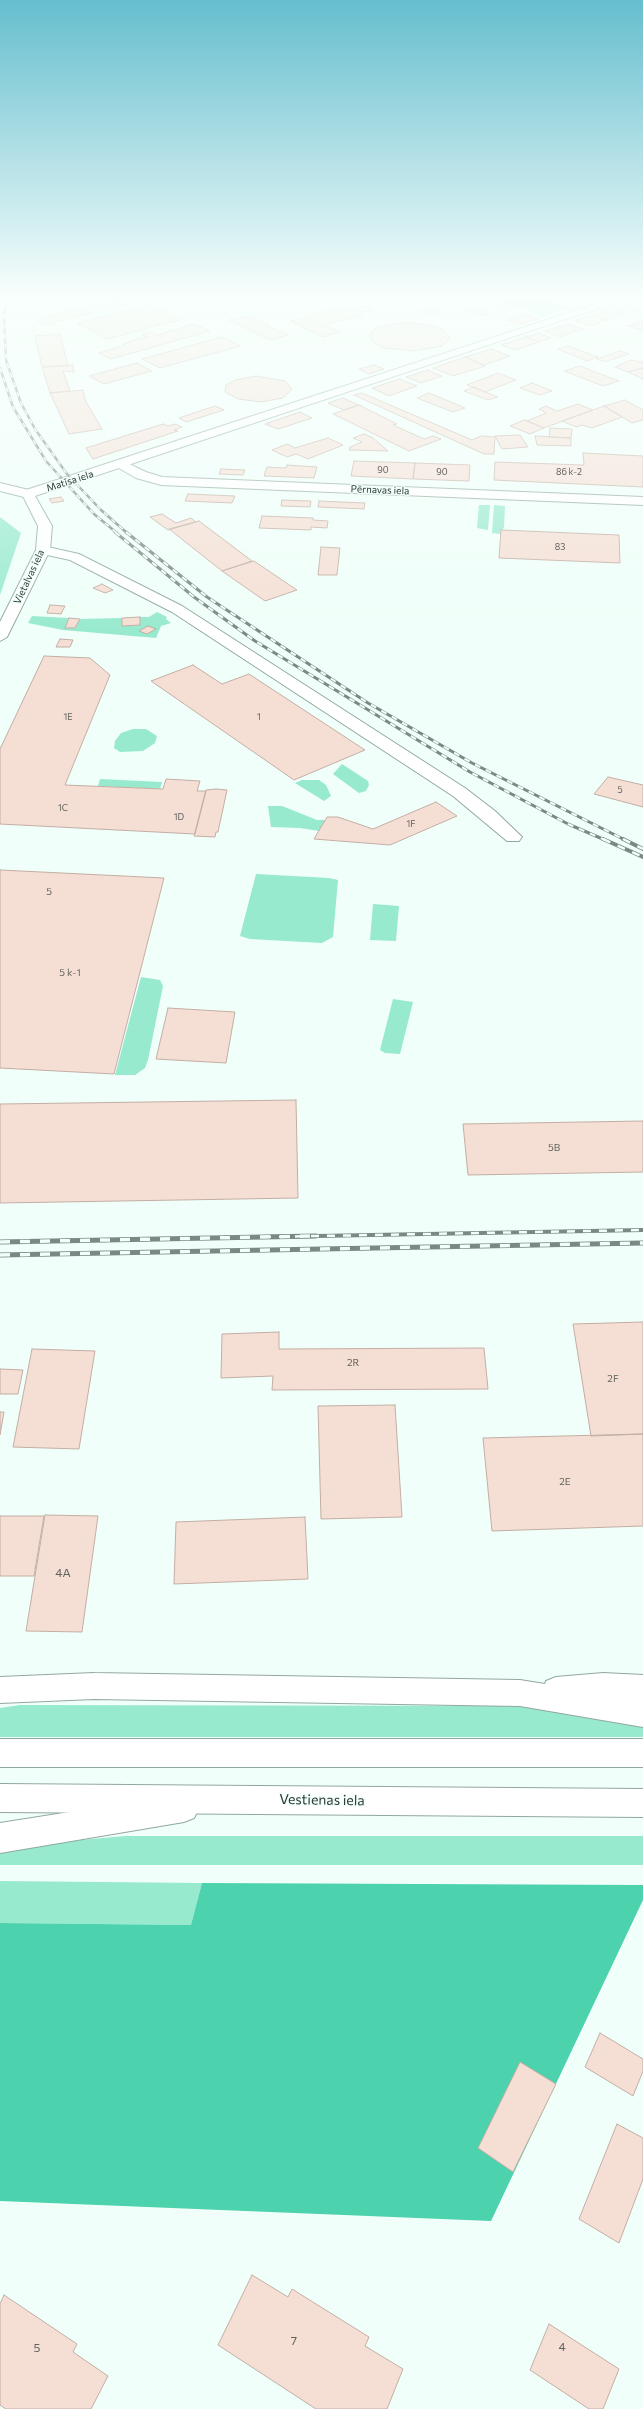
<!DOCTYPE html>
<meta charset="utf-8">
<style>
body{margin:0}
canvas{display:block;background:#f0fff9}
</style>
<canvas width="643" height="2409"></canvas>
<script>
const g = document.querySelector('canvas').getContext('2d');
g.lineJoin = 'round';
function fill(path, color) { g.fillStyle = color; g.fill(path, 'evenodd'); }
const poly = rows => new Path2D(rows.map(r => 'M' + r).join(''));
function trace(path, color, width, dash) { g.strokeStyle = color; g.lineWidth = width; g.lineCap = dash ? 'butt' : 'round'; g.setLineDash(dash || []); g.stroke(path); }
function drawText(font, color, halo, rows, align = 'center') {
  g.font = font + ' Commissioner,sans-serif'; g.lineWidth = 3; g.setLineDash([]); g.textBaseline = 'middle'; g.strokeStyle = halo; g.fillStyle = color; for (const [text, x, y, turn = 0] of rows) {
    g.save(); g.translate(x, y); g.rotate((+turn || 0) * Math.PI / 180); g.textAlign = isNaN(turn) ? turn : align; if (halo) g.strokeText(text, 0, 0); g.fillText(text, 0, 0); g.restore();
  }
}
fill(poly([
 [529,294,533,294,569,308,544,317,502,300],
 [479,505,490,505,488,530,477,528],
 [494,505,505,506,504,527,501,534,492,533],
 [0,517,21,533,0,595],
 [157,612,167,617,166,619,171,623,161,626,156,638,63,630,28,623,32,616,69,618,65,628,75,628,80,619,122,618,122,626,140,625,140,617,149,617],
 [133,729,146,729,157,736,155,743,143,751,120,752,114,748,115,741,121,733],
 [342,764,368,781,369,785,366,791,359,793,333,774],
 [100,779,162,782,160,789,98,786],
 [302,780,319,780,326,785,331,796,324,801,295,783],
 [268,806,282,806,317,820,326,820,319,831,300,828,271,827],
 [256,874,329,878,338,880,333,937,322,943,250,939,240,936],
 [373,904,399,906,396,941,370,940],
 [141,977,160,980,163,986,148,1060,145,1068,135,1075,115,1075],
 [393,999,413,1002,400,1054,385,1053,380,1050],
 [20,1705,529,1706,643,1722,643,1737,0,1737,0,1708],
 [125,1836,643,1836,643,1865,0,1865,0,1852,69,1841],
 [0,1881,202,1883,191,1925,0,1923]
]), '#98eacf');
fill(poly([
 [202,1883,643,1885,643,1900,491,2221,0,2201,0,1923,191,1925]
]), '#4cd2ad');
const building = poly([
 [158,294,203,294,203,295,181,301,170,299,158,294],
 [260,294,315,294,280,303,260,294],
 [502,294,529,294,513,298,502,294],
 [118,300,126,304,45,325,37,320,118,300],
 [508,303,518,307,510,310,499,306,508,303],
 [149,305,180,320,107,339,77,323,149,305],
 [366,306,373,309,363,312,353,310,366,306],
 [346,307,364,315,325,325,340,332,323,337,290,321,346,307],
 [474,307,490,314,484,316,468,309,474,307],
 [616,307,629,312,606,320,593,315,616,307],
 [432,309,441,313,431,315,422,312,432,309],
 [525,314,538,319,521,324,508,320,525,314],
 [593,315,607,320,590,326,575,321,593,315],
 [248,316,270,325,268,326,288,335,270,340,229,320,248,316],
 [643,321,643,331,628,326,643,321],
 [405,322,434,326,444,330,450,338,442,346,415,351,384,348,374,343,370,338,371,332,378,327,405,322],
 [194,324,210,331,111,359,99,353,125,345,123,344,133,341,132,340,148,337,142,335,143,334,151,332,157,335,194,324],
 [568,324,583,329,560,337,545,331,568,324],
 [539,333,551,338,539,342,526,337,539,333],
 [60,334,68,366,42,367,35,336,60,334],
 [222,337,240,346,160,368,142,359,222,337],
 [526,337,539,342,515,350,501,345,526,337],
 [568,346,598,357,587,361,558,349,568,346],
 [492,349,510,356,484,365,465,357,492,349],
 [620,351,629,354,605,362,596,359,620,351],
 [465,357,485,366,453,376,433,368,465,357],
 [630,360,643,362,643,368,628,372,615,367,630,360],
 [137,363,152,371,104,384,89,376,137,363],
 [73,365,74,372,63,371,70,391,50,393,42,367,73,365],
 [374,365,384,369,369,374,359,369,374,365],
 [580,366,619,381,603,386,564,371,580,366],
 [643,368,643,379,628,372,643,368],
 [428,370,442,376,421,383,406,377,428,370],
 [498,373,516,380,485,392,467,385,498,373],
 [256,376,285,381,292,389,283,398,261,402,238,399,225,392,226,385,235,380,256,376],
 [400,379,417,386,389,396,372,388,400,379],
 [532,383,552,391,540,395,520,388,532,383],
 [474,387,485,392,498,397,488,400,464,391,474,387],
 [83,390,85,400,102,429,69,434,50,393,83,390],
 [362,393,472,440,481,436,495,437,494,454,484,454,354,395,362,393],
 [429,393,465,408,453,412,417,398,429,393],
 [343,398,359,405,344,410,328,403,343,398],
 [625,400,643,410,643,420,632,423,604,406,625,400],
 [578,404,593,410,544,428,527,421,546,413,539,409,546,406,557,411,578,404],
 [359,405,397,424,393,425,424,439,433,436,441,439,409,451,333,414,359,405],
 [215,406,224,410,186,422,179,418,215,406],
 [604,406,622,417,592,428,582,425,576,427,562,421,604,406],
 [300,412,312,418,278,429,265,424,300,412],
 [524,420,527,421,544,428,530,434,510,426,524,420],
 [163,424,168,426,175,424,182,427,174,430,178,431,93,459,86,448,163,424],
 [550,428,572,429,571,438,549,437,550,428],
 [364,434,373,438,388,451,349,450,350,447,362,442,353,438,364,434],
 [520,435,528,447,502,449,495,436,520,435],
 [535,436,571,438,571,446,537,445,535,436],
 [328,438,343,445,308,459,296,454,287,457,272,450,287,444,295,448,328,438],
 [583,453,643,456,643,487,494,480,495,462,584,465,583,453],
 [354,461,415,463,413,479,351,476,354,461],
 [415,463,470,465,469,481,413,479,415,463],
 [287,465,317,467,314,478,264,476,267,467,286,468,287,465],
 [221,469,245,470,243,475,219,474,221,469],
 [188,494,235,496,232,503,185,501,188,494],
 [61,497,64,501,52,503,49,499,61,497],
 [282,500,311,501,310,507,281,506,282,500],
 [319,501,365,503,364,509,318,507,319,501],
 [162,514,176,523,191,518,196,522,168,530,150,517,162,514],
 [262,516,313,518,313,520,328,521,327,528,311,527,311,530,259,528,262,516],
 [199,521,252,561,222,571,169,529,199,521],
 [501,530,619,535,620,563,499,558,501,530],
 [321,547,340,548,337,575,318,575,321,547],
 [254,561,297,590,265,601,222,571,254,561],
 [102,584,113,590,105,593,93,588,102,584],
 [50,605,65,606,61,614,47,613,50,605],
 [140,617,140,625,122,626,122,618,140,617],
 [69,618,80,619,75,628,65,628,69,618],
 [148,626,156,629,147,634,139,631,148,626],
 [60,639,73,640,70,647,56,647,60,639],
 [44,656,90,658,110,675,65,785,163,789,166,779,200,781,197,791,206,791,195,834,0,824,0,749,44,656],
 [193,665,222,684,249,674,365,750,294,780,151,681,193,665],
 [608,777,643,785,643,807,594,794,608,777],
 [216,789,227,790,218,832,216,832,215,837,194,836,206,790,216,789],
 [436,802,457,816,390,845,314,839,327,817,338,817,373,829,436,802],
 [0,870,164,878,114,1074,0,1068,0,870],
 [168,1008,235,1012,226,1063,156,1059,168,1008],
 [296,1100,298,1198,0,1203,0,1104,296,1100],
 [643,1121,643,1172,468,1175,463,1124,643,1121],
 [643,1322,643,1434,591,1436,573,1324,643,1322],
 [279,1332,279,1349,484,1348,488,1389,272,1390,273,1376,221,1378,222,1334,279,1332],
 [32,1349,95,1351,79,1449,13,1447,32,1349],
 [0,1369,23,1370,18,1394,0,1394,0,1369],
 [395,1405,402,1517,321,1519,318,1406,395,1405],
 [0,1412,4,1412,0,1435,0,1412],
 [643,1434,643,1526,492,1531,483,1438,643,1434],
 [45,1515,98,1516,82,1632,26,1631,45,1515],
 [0,1516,44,1516,34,1576,0,1576,0,1516],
 [305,1517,308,1579,174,1584,176,1522,305,1517],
 [600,2033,643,2059,643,2071,633,2096,585,2067,600,2033],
 [520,2062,556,2084,513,2172,478,2148,520,2062],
 [617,2124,643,2138,643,2179,619,2243,579,2219,617,2124],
 [252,2275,288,2297,292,2289,369,2337,365,2346,403,2369,387,2409,316,2409,218,2345,252,2275],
 [4,2295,77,2344,73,2352,108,2376,91,2409,6,2409,0,2405,0,2304,4,2295],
 [549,2324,619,2369,603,2409,589,2409,530,2370,549,2324]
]);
fill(building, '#f5dfd4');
trace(building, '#c3aea4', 1);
const minor = poly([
 [596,294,611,294,643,305,643,312,596,294],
 [121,460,146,472,162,477,643,497,643,505,161,485,136,478,117,467,115,464,117,461,121,460],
 [0,483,33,491,34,494,28,498,0,491,0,483],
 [43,546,79,554,182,606,465,788,495,811,522,837,519,841,507,841,453,796,172,612,70,560,38,553,36,550,43,546],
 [94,1673,520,1680,545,1684,546,1681,556,1677,603,1673,643,1675,643,1727,520,1706,94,1699,0,1703,0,1677,94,1673],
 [184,1794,194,1798,199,1808,194,1818,184,1822,0,1853,0,1823,184,1794]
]);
const tertiary = poly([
 [626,294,641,294,35,496,52,526,50,550,7,637,0,641,0,622,36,550,38,526,22,494,23,491,626,294]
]);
const primary = poly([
 [0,1739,643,1739,643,1767,0,1767,0,1739],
 [0,1784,643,1789,643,1817,0,1812,0,1784]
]);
trace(minor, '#91a89f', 2);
trace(tertiary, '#91a89f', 2);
trace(primary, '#91a89f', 2);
fill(minor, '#fff');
fill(tertiary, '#fff');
fill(primary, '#fff');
const railFar3 = poly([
 [7,294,4,317,6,360,21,403,35,429,67,474,101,510,127,533],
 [0,368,13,407,46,461,94,514,117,533]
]);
const railFar2 = poly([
 [115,532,194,597,255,641,470,772,568,824,605,840],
 [126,532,207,597,368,703,472,763,625,840]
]);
const railFar1 = poly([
 [603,839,643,857],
 [623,839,643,849],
 [263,1237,643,1230]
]);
const rail = poly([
 [0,1242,316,1236],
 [0,1255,643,1243]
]);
trace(railFar3, '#7c8884', 2.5);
trace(railFar2, '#7c8884', 3);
trace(railFar1, '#7c8884', 4);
trace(rail, '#7c8884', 5);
trace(railFar3, '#f0fff9', 1.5, [5]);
trace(railFar2, '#f0fff9', 2, [6]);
trace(railFar1, '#f0fff9', 2.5, [8]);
trace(rail, '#f0fff9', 3.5, [10]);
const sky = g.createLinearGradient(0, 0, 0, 631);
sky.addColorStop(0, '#66bece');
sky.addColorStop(0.47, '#f8fffc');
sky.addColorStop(1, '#f8fffc00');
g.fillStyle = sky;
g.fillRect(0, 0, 643, 631);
drawText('9px', '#62635e', null, [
 ["90",383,470],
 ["90",442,472],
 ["86 k-2",569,472],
 ["83",560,547],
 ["1E",68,717],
 ["1",259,717],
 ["5",620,790],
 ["1C",63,808],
 ["1D",179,817],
 ["1F",411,824]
]);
drawText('10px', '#313a37', '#f0fff9', [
 ["Matīsa iela",70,481,-18],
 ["Pērnavas iela",380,490,2],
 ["Vietalvas iela",29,577,-65]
]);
drawText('10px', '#62635e', null, [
 ["5",49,892],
 ["5 k-1",70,973],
 ["5B",554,1148],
 ["2R",353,1363],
 ["2F",613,1379],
 ["2E",565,1482]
]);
drawText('12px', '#62635e', null, [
 ["4A",63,1573],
 ["7",294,2341],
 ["4",562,2347],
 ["5",37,2348]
]);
drawText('14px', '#313a37', '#f0fff9', [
 ["Vestienas iela",322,1800,1]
]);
</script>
